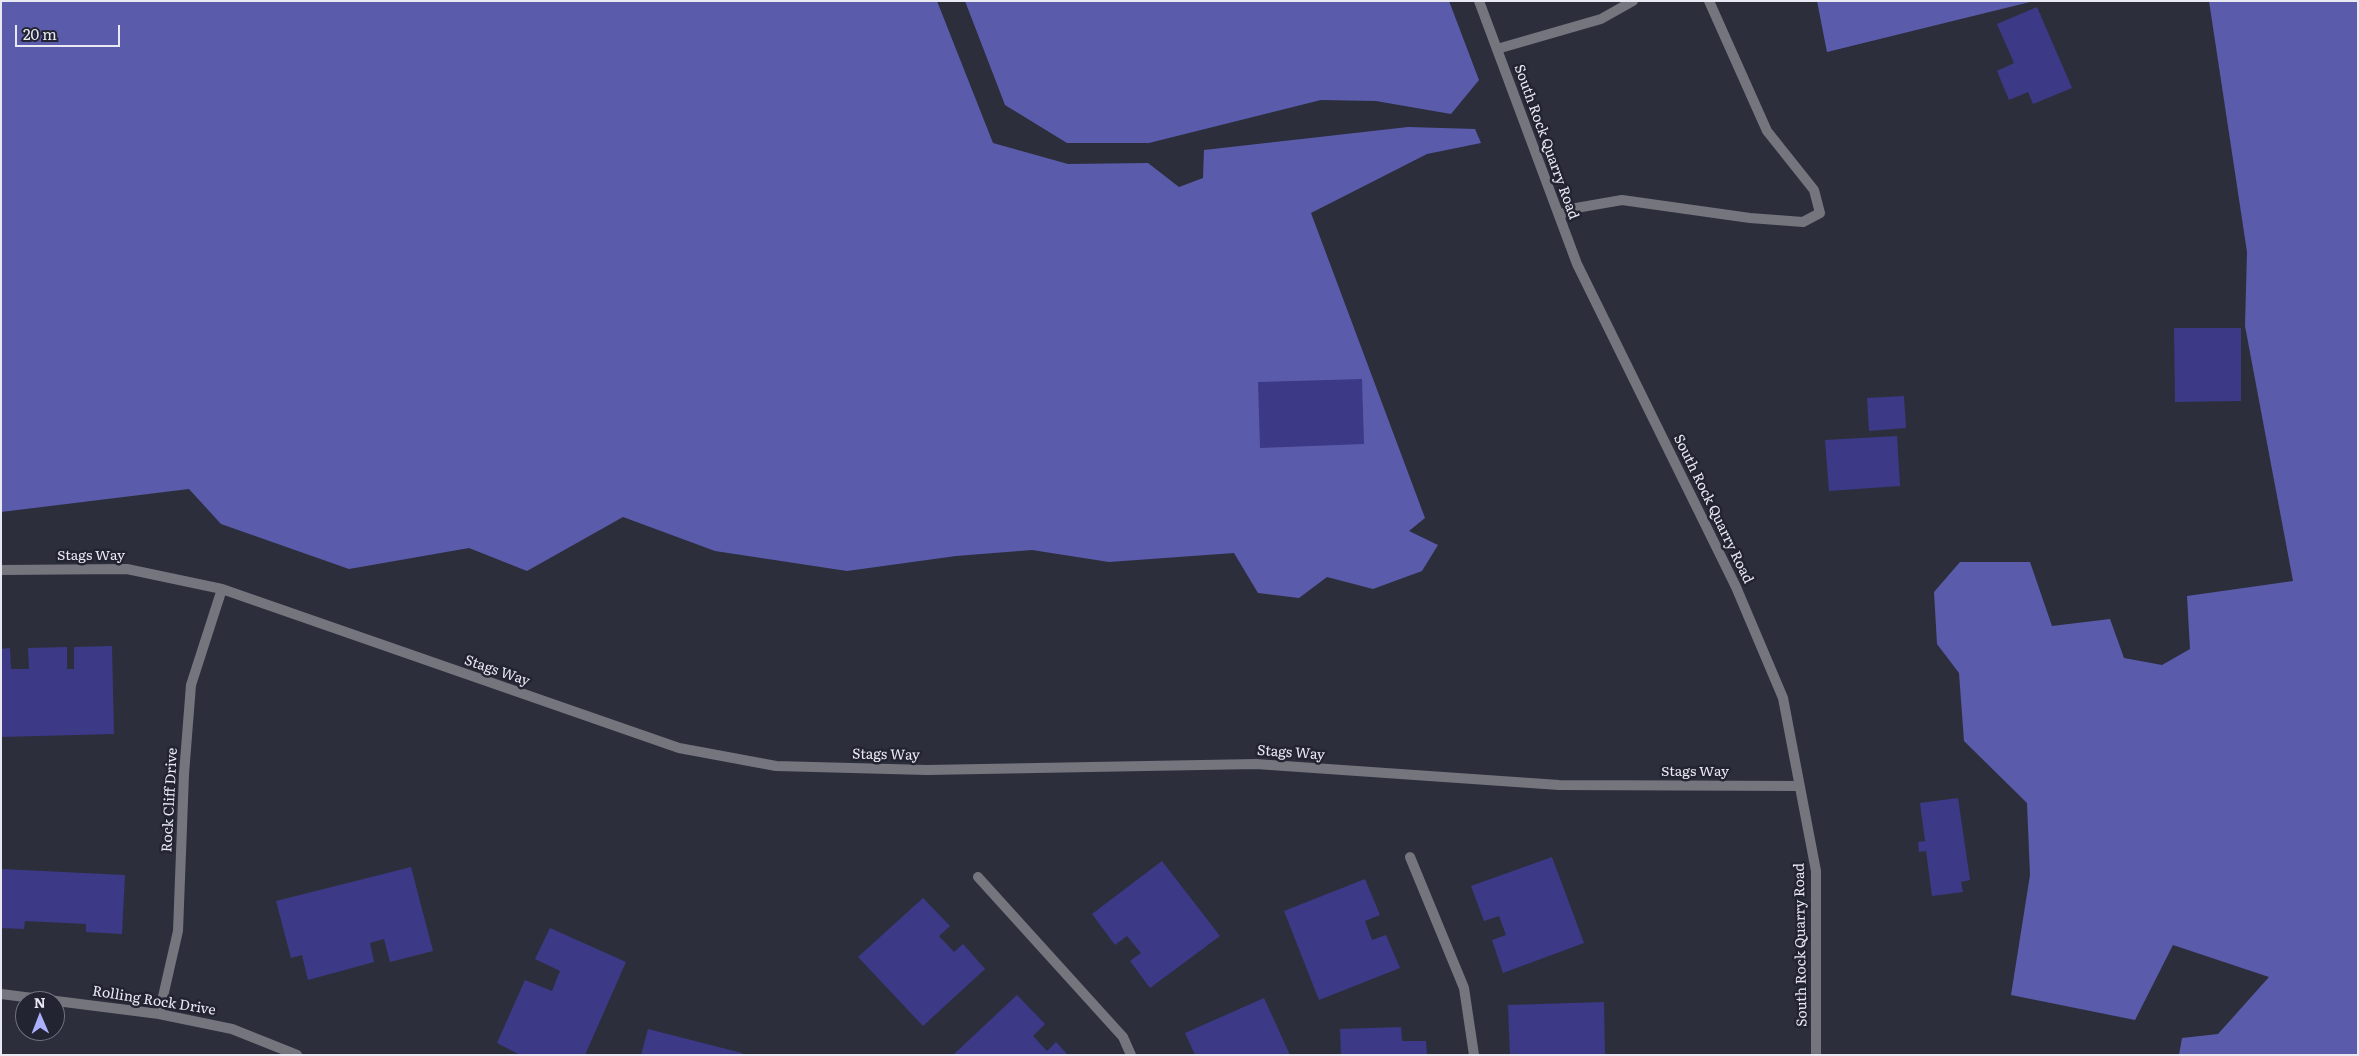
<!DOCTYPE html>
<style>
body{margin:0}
#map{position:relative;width:2359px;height:1056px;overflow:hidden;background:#2c2e3c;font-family:Literata,serif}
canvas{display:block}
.frame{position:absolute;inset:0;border:2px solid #e8e9f3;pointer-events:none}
.north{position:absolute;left:15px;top:991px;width:50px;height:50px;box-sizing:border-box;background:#232432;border:1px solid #72737f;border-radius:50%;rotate:359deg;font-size:14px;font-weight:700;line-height:20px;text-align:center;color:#e8e9f3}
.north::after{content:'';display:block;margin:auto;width:18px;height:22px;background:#aab0fc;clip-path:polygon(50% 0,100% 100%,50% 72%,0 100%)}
.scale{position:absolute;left:15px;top:25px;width:105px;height:22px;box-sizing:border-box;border:2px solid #e8e9f3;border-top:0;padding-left:6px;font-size:15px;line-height:18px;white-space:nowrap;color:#e8e9f3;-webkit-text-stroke:4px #232432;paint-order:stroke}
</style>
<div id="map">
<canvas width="2359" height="1056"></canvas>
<div class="frame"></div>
<div class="north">N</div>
<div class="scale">20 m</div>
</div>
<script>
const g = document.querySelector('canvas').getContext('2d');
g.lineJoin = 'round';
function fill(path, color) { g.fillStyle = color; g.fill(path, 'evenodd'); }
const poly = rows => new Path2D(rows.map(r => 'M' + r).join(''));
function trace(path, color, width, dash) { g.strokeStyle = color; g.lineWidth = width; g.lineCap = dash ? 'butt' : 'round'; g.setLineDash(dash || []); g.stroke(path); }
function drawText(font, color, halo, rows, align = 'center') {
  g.font = font + ' Literata,serif'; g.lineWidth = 5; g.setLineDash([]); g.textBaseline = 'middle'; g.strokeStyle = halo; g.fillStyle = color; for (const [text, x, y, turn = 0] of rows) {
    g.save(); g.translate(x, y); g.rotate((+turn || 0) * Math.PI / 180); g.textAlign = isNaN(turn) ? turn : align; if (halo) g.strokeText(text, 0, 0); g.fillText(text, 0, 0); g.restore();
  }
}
fill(poly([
 [1,1,937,1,993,143,1068,164,1148,163,1179,187,1203,178,1204,150,1408,127,1475,129,1481,143,1427,154,1311,213,1425,518,1409,531,1438,545,1422,571,1373,589,1327,577,1299,598,1258,593,1234,553,1109,562,1032,550,956,556,847,571,715,551,623,517,527,571,469,548,349,569,221,524,189,489,1,512],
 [965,1,1449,1,1479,80,1451,114,1376,101,1321,100,1149,143,1067,143,1005,105],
 [1817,1,2034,1,1827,52],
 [2209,1,2358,1,2358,1055,2179,1055,2182,1038,2218,1034,2269,977,2173,945,2135,1020,2011,995,2030,875,2027,803,1964,741,1959,673,1937,644,1934,592,1960,562,2030,562,2052,626,2110,619,2124,658,2162,665,2190,649,2187,596,2293,581,2245,326,2247,252]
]), '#5a5cab');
fill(poly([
 [2037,7,2072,88,2033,104,2028,92,2009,100,1997,71,2014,63,1997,24],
 [2174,328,2241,328,2241,401,2175,402],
 [1362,379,1364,444,1260,448,1258,382],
 [1904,396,1906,428,1869,431,1867,398],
 [1897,436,1900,486,1829,491,1825,440],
 [112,646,114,734,1,737,1,649,10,648,11,669,29,669,28,648,67,647,67,669,74,669,74,647],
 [1958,798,1970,880,1961,882,1963,892,1932,896,1926,851,1919,852,1918,842,1925,841,1920,803],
 [1552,857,1584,943,1503,973,1492,940,1506,935,1499,916,1484,921,1471,886],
 [1162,861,1220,936,1150,988,1130,961,1141,953,1127,936,1115,945,1092,914],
 [411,867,433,951,390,962,384,939,370,943,374,962,308,980,302,955,291,958,276,901],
 [1,869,125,875,122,934,86,932,86,924,25,921,24,929,1,928],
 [1365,879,1380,915,1365,921,1372,940,1386,935,1400,968,1319,1000,1284,911],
 [923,898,950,926,939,936,954,952,963,944,985,969,923,1026,858,957],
 [550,928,626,962,585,1055,520,1055,497,1043,525,980,552,991,560,971,535,959],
 [1017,995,1045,1024,1033,1036,1047,1051,1056,1042,1068,1055,953,1055],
 [1264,998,1290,1055,1195,1055,1185,1033],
 [1604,1002,1605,1055,1510,1055,1508,1005],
 [1401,1027,1402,1041,1426,1041,1427,1055,1341,1055,1340,1029],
 [648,1029,742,1053,742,1055,641,1055]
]), '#3c3a86');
trace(poly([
 [1497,49,1601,19,1633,1],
 [1559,215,1576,208,1622,200,1750,218,1803,222,1820,213,1814,190,1767,131,1709,1]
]), '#74757d', 10);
trace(poly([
 [1,570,127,569,222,589,679,748,776,766,927,770,1256,764,1559,785,1799,786],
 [1410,857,1464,988,1474,1055],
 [978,877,1123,1037,1131,1055],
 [1,994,159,1014,232,1029,297,1055],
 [159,1014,178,931,184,774,191,685,222,589]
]), '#74757d', 10);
trace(poly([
 [1479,1,1577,264,1736,587,1783,698,1816,871,1816,1055]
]), '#74757d', 10);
drawText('14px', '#e8e9f3', '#232432', [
 ["South Rock Quarry Road",1546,142,70],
 ["South Rock Quarry Road",1713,509,64],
 ["Stags Way",91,556],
 ["Stags Way",497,671,19],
 ["Stags Way",1291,753,4],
 ["Stags Way",886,755,1],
 ["Stags Way",1695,772],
 ["Rock Cliff Drive",170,800,-87],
 ["South Rock Quarry Road",1801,945,-91],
 ["Rolling Rock Drive",154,1001,9]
]);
</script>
